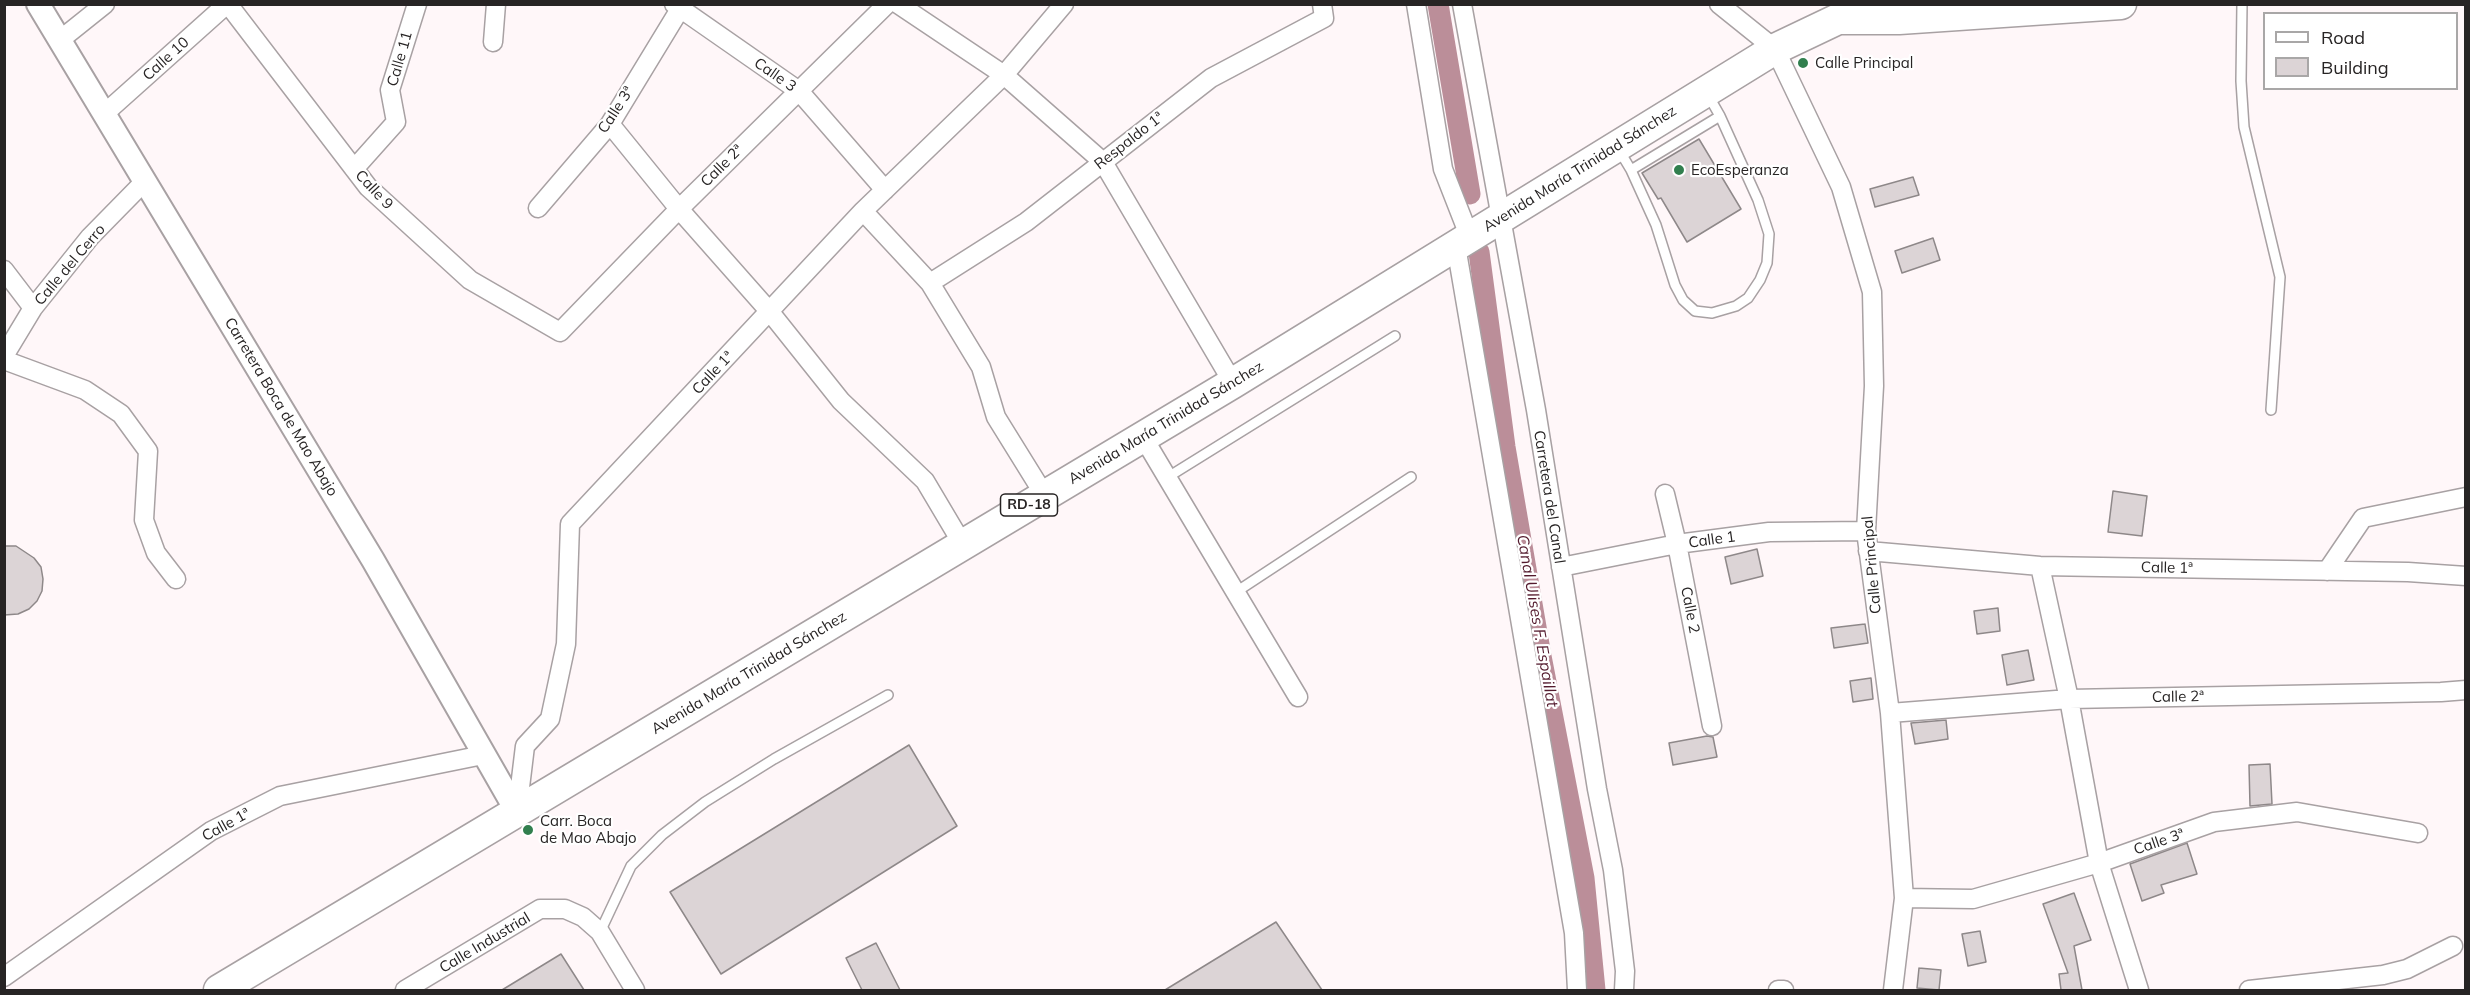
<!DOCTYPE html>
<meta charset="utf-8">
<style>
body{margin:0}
#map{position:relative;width:2470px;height:995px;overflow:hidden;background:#fff7f9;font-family:Mulish,sans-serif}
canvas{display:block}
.frame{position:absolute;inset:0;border:6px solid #272424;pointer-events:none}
.legend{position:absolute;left:2263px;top:12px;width:195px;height:78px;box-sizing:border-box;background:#fff;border:2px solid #a9a7a7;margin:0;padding:8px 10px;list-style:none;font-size:18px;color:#272424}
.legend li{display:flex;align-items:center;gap:12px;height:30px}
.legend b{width:30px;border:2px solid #a9a7a7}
</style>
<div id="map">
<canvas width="2470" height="995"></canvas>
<div class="frame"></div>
<ul class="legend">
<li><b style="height:8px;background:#fff"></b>Road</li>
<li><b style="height:16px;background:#dcd4d6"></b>Building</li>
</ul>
</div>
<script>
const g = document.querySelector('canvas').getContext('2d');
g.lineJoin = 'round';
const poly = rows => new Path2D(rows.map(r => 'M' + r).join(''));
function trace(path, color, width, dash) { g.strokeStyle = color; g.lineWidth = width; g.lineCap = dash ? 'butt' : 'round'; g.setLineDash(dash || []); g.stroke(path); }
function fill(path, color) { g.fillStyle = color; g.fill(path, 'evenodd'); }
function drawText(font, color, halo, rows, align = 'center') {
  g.font = font + ' Mulish,sans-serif'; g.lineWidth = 4.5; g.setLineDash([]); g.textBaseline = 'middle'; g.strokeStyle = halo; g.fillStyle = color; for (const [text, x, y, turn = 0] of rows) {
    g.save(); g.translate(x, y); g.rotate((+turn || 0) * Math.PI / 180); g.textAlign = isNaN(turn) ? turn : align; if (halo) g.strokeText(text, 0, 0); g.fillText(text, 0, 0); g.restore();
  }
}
trace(poly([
 [1438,4,1470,194],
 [1479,252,1505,447,1541,656,1584,878,1595,990]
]), '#bb8e99', 21);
const building = poly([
 [1699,139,1741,209,1687,242,1661,198,1658,199,1642,173,1699,139],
 [1913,177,1919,195,1875,207,1870,189,1913,177],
 [1933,238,1940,260,1902,273,1895,251,1933,238],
 [2113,491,2147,496,2142,536,2108,532,2113,491],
 [4,546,16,546,34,558,41,567,43,579,42,591,37,601,29,609,18,614,4,615,4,546],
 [1757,549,1763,576,1731,584,1725,557,1757,549],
 [1998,608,2000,631,1977,634,1974,611,1998,608],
 [1865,624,1868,643,1834,648,1831,628,1865,624],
 [2028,650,2034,680,2007,685,2002,655,2028,650],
 [1871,678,1873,699,1853,702,1850,681,1871,678],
 [1946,720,1948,739,1915,744,1911,723,1946,720],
 [1707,736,1713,737,1717,757,1673,765,1669,743,1707,736],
 [909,745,957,826,721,974,670,892,909,745],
 [2270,764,2272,804,2250,806,2249,765,2270,764],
 [2187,843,2197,874,2161,885,2164,893,2142,901,2130,864,2187,843],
 [2074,893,2091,940,2074,946,2082,990,2061,990,2059,974,2068,973,2043,904,2074,893],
 [1276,922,1322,990,1165,990,1276,922],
 [1980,931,1986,962,1968,966,1962,934,1980,931],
 [876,943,900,990,862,990,846,958,876,943],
 [561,954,584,990,502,990,561,954],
 [1919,968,1941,970,1939,990,1917,988,1919,968]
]);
fill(building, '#dcd4d6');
trace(building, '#8e8889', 1.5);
const service = poly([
 [2242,4,2241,81,2244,127,2280,277,2271,410],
 [1619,150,1631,170,1656,225,1675,285,1683,300,1695,311,1712,313,1736,306,1748,298,1760,280,1767,263,1769,234,1758,200,1720,116,1708,95],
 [1631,170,1720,116],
 [1168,477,1395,336],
 [1236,592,1411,477],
 [600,932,631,866,662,835,705,802,774,759,888,695]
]);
const minor = poly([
 [228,4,368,187,470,280,560,332,679,209,887,4],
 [674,4,799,91,885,190],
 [898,4,1004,75,1103,162,1233,383],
 [1416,4,1443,169,1470,238],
 [1462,4,1536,410,1597,789,1613,870,1625,971,1624,990],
 [1719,4,1775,49,1841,187,1872,292,1874,386,1866,531,1890,713,1904,898,1893,990],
 [60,40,105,4],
 [493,42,496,4],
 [104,114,227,4],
 [610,124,679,209,770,312,841,401,925,481,963,545],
 [354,169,396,122,390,90,417,4],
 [538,208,610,124,683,4],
 [863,211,930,283,981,367,996,417,1045,496],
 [1456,246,1574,933,1577,990],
 [4,270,33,308],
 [930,283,1026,222,1211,78,1324,18,1322,4],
 [4,356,33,308,90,237,145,181],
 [4,360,85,390,121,414,148,451,144,520,156,553,176,579],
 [1143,437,1298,697],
 [1665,494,1677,544,1712,726],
 [1868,551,2040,566,2408,572,2466,576],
 [2040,566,2069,699,2099,863,2139,990],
 [1561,567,1677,544,1769,532,1866,531],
 [2327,571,2363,518,2466,497],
 [1890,713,2069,699,2441,692,2466,690],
 [517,812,525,746,550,719,566,644,570,524,863,211,1004,75,1064,4],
 [1904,898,1973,899,2099,863,2214,822,2297,812,2418,833],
 [4,977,211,831,280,796,483,755],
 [405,990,540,909,565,909,583,917,600,932,635,990],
 [1778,990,1784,990],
 [2249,990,2383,975,2407,969,2453,946]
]);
const tertiary = poly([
 [38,4,373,560,517,812]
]);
const primary = poly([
 [219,990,1233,383,1775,49,1838,19,1899,19,2121,4]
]);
trace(service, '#a8a1a3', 12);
trace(minor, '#a8a1a3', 21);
trace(tertiary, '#a8a1a3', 26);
trace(primary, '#a8a1a3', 33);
trace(service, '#fff', 9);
trace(minor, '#fff', 18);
trace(tertiary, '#fff', 22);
trace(primary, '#fff', 30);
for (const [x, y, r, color] of [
 [1803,63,6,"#317f4e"],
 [1679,170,6,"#317f4e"],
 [528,830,6,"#317f4e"]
]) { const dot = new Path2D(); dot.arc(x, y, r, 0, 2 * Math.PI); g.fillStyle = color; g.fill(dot); trace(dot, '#fff', 2); }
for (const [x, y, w] of [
 [1029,505,57]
]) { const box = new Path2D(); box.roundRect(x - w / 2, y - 11, w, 22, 4.5); g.fillStyle = '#fff'; g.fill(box); trace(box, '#272424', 1.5); }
drawText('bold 14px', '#272424', null, [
 ["RD-18",1029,505]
]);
drawText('15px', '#272424', '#fff', [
 ["Calle 10",166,59,-42],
 ["Calle 11",400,59,-74],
 ["Calle 3",775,75,35],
 ["Calle 3ª",616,110,-57],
 ["Respaldo 1ª",1129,141,-38],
 ["Calle 2ª",722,166,-45],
 ["Avenida María Trinidad Sánchez",1580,169,-32],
 ["Calle 9",374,190,47],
 ["Calle del Cerro",70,265,-50],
 ["Calle 1ª",713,373,-47],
 ["Carretera Boca de Mao Abajo",281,407,59],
 ["Avenida María Trinidad Sánchez",1166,423,-31],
 ["Carretera del Canal",1549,497,81],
 ["Calle 1",1712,540,-8],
 ["Calle Principal",1872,565,-95],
 ["Calle 1ª",2167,568,1],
 ["Calle 2",1690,610,79],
 ["Avenida María Trinidad Sánchez",749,673,-31],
 ["Calle 2ª",2178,697,-1],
 ["Calle 1ª",226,825,-29],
 ["Calle 3ª",2159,842,-19],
 ["Calle Industrial",485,943,-31]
]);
drawText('15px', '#272424', '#fff', [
 ["Calle Principal",1815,63],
 ["EcoEsperanza",1691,170],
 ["Carr. Boca",540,821],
 ["de Mao Abajo",540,838]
], 'left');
drawText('italic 16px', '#531a2d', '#fff', [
 ["Canal Ulises F. Espaillat",1537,621,80]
]);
</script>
